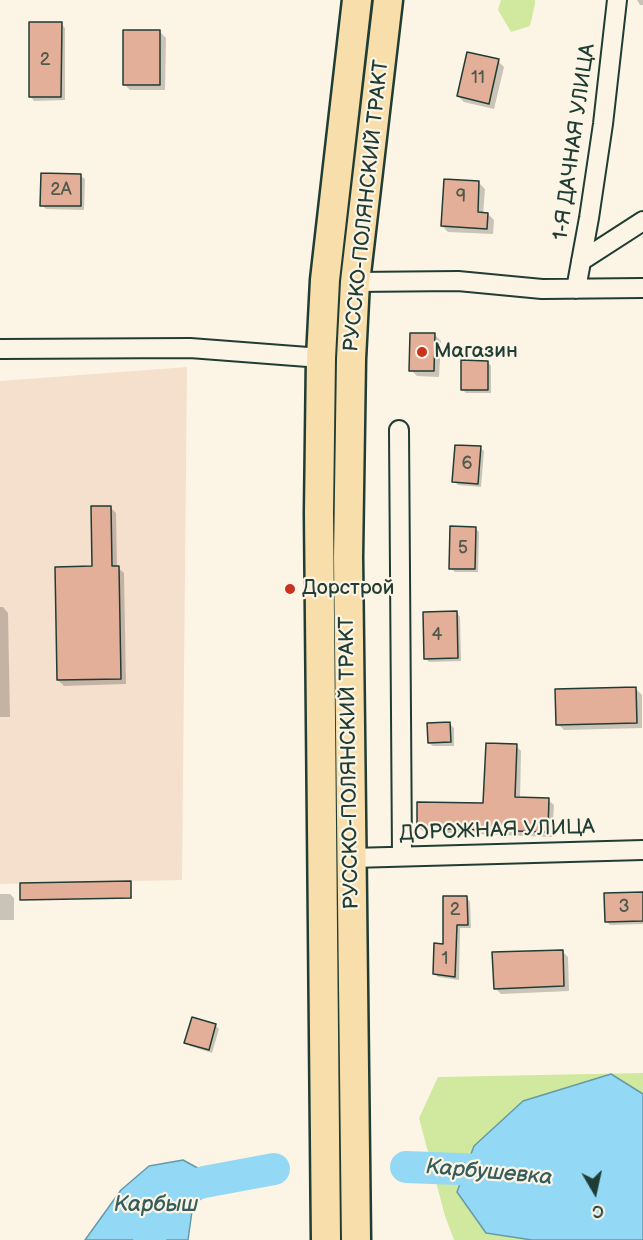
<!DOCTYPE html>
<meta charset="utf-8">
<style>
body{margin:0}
#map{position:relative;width:643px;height:1240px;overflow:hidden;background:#fcf5e5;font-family:"Balsamiq Sans",sans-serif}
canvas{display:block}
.north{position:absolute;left:565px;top:1162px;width:60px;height:60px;-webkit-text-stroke:4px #fcf5e5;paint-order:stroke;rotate:171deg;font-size:16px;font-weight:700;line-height:24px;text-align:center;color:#1f3d34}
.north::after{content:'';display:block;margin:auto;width:21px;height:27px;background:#1f3d34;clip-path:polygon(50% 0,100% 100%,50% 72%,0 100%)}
</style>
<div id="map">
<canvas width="643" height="1240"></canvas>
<div class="north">С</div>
</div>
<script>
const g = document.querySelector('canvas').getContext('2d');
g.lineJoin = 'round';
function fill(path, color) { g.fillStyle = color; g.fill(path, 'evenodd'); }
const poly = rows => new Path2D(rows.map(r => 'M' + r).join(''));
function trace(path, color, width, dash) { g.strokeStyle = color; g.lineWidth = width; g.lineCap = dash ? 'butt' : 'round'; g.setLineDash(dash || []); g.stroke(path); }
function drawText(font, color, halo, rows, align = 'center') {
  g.font = font + ' "Balsamiq Sans",sans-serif'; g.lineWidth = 4.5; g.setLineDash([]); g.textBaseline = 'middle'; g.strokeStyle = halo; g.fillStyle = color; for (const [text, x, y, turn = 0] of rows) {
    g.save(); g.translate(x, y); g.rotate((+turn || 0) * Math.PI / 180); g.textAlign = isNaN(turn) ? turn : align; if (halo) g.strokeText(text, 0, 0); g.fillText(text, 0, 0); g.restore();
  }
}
fill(poly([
 [187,367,182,880,0,884,0,381]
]), '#f5e0ce');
fill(poly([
 [501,0,535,0,535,4,530,26,511,32,498,10],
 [643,1073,643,1240,454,1240,445,1216,419,1118,438,1077]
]), '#d1e99e');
const water = poly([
 [611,1074,643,1094,643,1240,532,1240,486,1233,457,1192,474,1146,523,1101,611,1074],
 [183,1160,225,1183,193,1204,188,1240,85,1240,121,1190,149,1166,183,1160]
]);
fill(water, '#93d9f5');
trace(water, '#659ba8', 1.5);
fill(poly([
 [637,0,643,0,643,5,640,5],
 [61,24,65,28,65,100,34,101,31,97],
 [160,32,166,38,165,90,130,90,124,84],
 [498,61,504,67,494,109,464,102,458,96],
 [81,176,85,179,84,210,46,209,42,205],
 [479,183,485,189,483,214,488,214,494,220,493,234,448,232,442,226],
 [435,335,441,341,439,377,417,376,411,370],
 [488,362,491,366,491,393,466,393,462,389],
 [480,448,484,451,481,487,458,485,454,481],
 [110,507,116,513,117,567,124,573,126,684,64,686,58,680,94,568],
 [475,528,479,532,478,572,455,572,451,568],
 [0,607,3,607,8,613,10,717,0,717],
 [457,613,460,617,461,661,429,662,425,658],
 [636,689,642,695,642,728,564,730,558,724],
 [450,724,454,728,454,746,433,746,429,743],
 [516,746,521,751,520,799,548,800,554,805,552,837,424,832,418,827,485,804],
 [131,883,132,899,21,899],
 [0,894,10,894,14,898,14,920,0,920],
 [643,894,643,924,610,925,606,921],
 [467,898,470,902,471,928,460,928,459,980,438,977,434,973,445,945],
 [562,951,568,957,569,991,501,994,495,988],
 [215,1025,219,1029,212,1053,190,1046,186,1043]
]), '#0003');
trace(poly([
 [406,1167,509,1171],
 [149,1240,158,1219,177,1190,204,1182,274,1169]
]), '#93d9f5', 32);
const building = poly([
 [29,22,62,22,61,97,29,97,29,22],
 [123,30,160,30,160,85,123,85,123,30],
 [467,52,499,59,489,104,457,96,467,52],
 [41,173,81,174,81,206,40,206,41,173],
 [444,179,479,181,478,212,488,213,487,229,441,226,444,179],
 [410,333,435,333,434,371,409,371,410,333],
 [461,360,488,361,488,390,461,390,461,360],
 [455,445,481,446,478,484,452,482,455,445],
 [91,506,111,506,112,566,119,566,121,679,57,680,55,567,92,566,91,506],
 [450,526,476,527,475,569,449,569,450,526],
 [457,611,458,658,424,659,423,612,457,611],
 [636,687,637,723,556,725,555,689,636,687],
 [450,722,451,742,428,743,427,723,450,722],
 [486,743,517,744,515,797,549,798,548,832,417,828,417,802,483,803,486,743],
 [131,881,131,898,20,900,20,883,131,881],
 [643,892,643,921,605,922,604,893,643,892],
 [443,896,467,896,468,925,457,925,455,977,433,974,434,943,443,944,443,896],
 [563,950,564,986,494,989,492,952,563,950],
 [192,1017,216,1024,209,1050,184,1043,192,1017]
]);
fill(building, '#e4af98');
trace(building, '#1f3d34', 1.5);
const minor = poly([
 [581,261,643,221],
 [355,282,458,281,542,289,643,288],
 [576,289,589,218,603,124,617,0],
 [0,349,190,348,321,358],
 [399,430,402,856],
 [352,858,643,850]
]);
const primary = poly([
 [326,1240,319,513,321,358,325,280,357,0],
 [356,1240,348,557,351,359,355,282,388,0]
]);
trace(minor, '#1f3d34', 22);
trace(primary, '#1f3d34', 33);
trace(minor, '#fcf5e5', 18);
trace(primary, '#f8deab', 28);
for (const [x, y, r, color] of [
 [422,352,6,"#c8321e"],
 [290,589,6,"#c8321e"]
]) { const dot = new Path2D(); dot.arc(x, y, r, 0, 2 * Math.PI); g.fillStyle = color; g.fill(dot); trace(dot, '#fcf5e5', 2); }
drawText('18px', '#505a4d', null, [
 ["2",45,60],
 ["11",478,78],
 ["2А",61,190],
 ["9",461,197],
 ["6",467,464],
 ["5",463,548],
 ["4",437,635],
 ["3",624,907],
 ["2",455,910],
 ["1",445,959]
]);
drawText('21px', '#1f3d34', '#fcf5e5', [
 ["1-Я ДАЧНАЯ УЛИЦА",575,142,-82],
 ["РУССКО-ПОЛЯНСКИЙ ТРАКТ",367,206,-84],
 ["РУССКО-ПОЛЯНСКИЙ ТРАКТ",350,763,-91],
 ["ДОРОЖНАЯ УЛИЦА",497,831,-2]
]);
drawText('21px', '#1f3d34', '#fcf5e5', [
 ["Магазин",434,352],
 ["Дорстрой",302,589]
], 'left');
drawText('italic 22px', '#365c5b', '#fcf5e5', [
 ["Карбушевка",489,1173,5],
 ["Карбыш",156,1205]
]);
</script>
